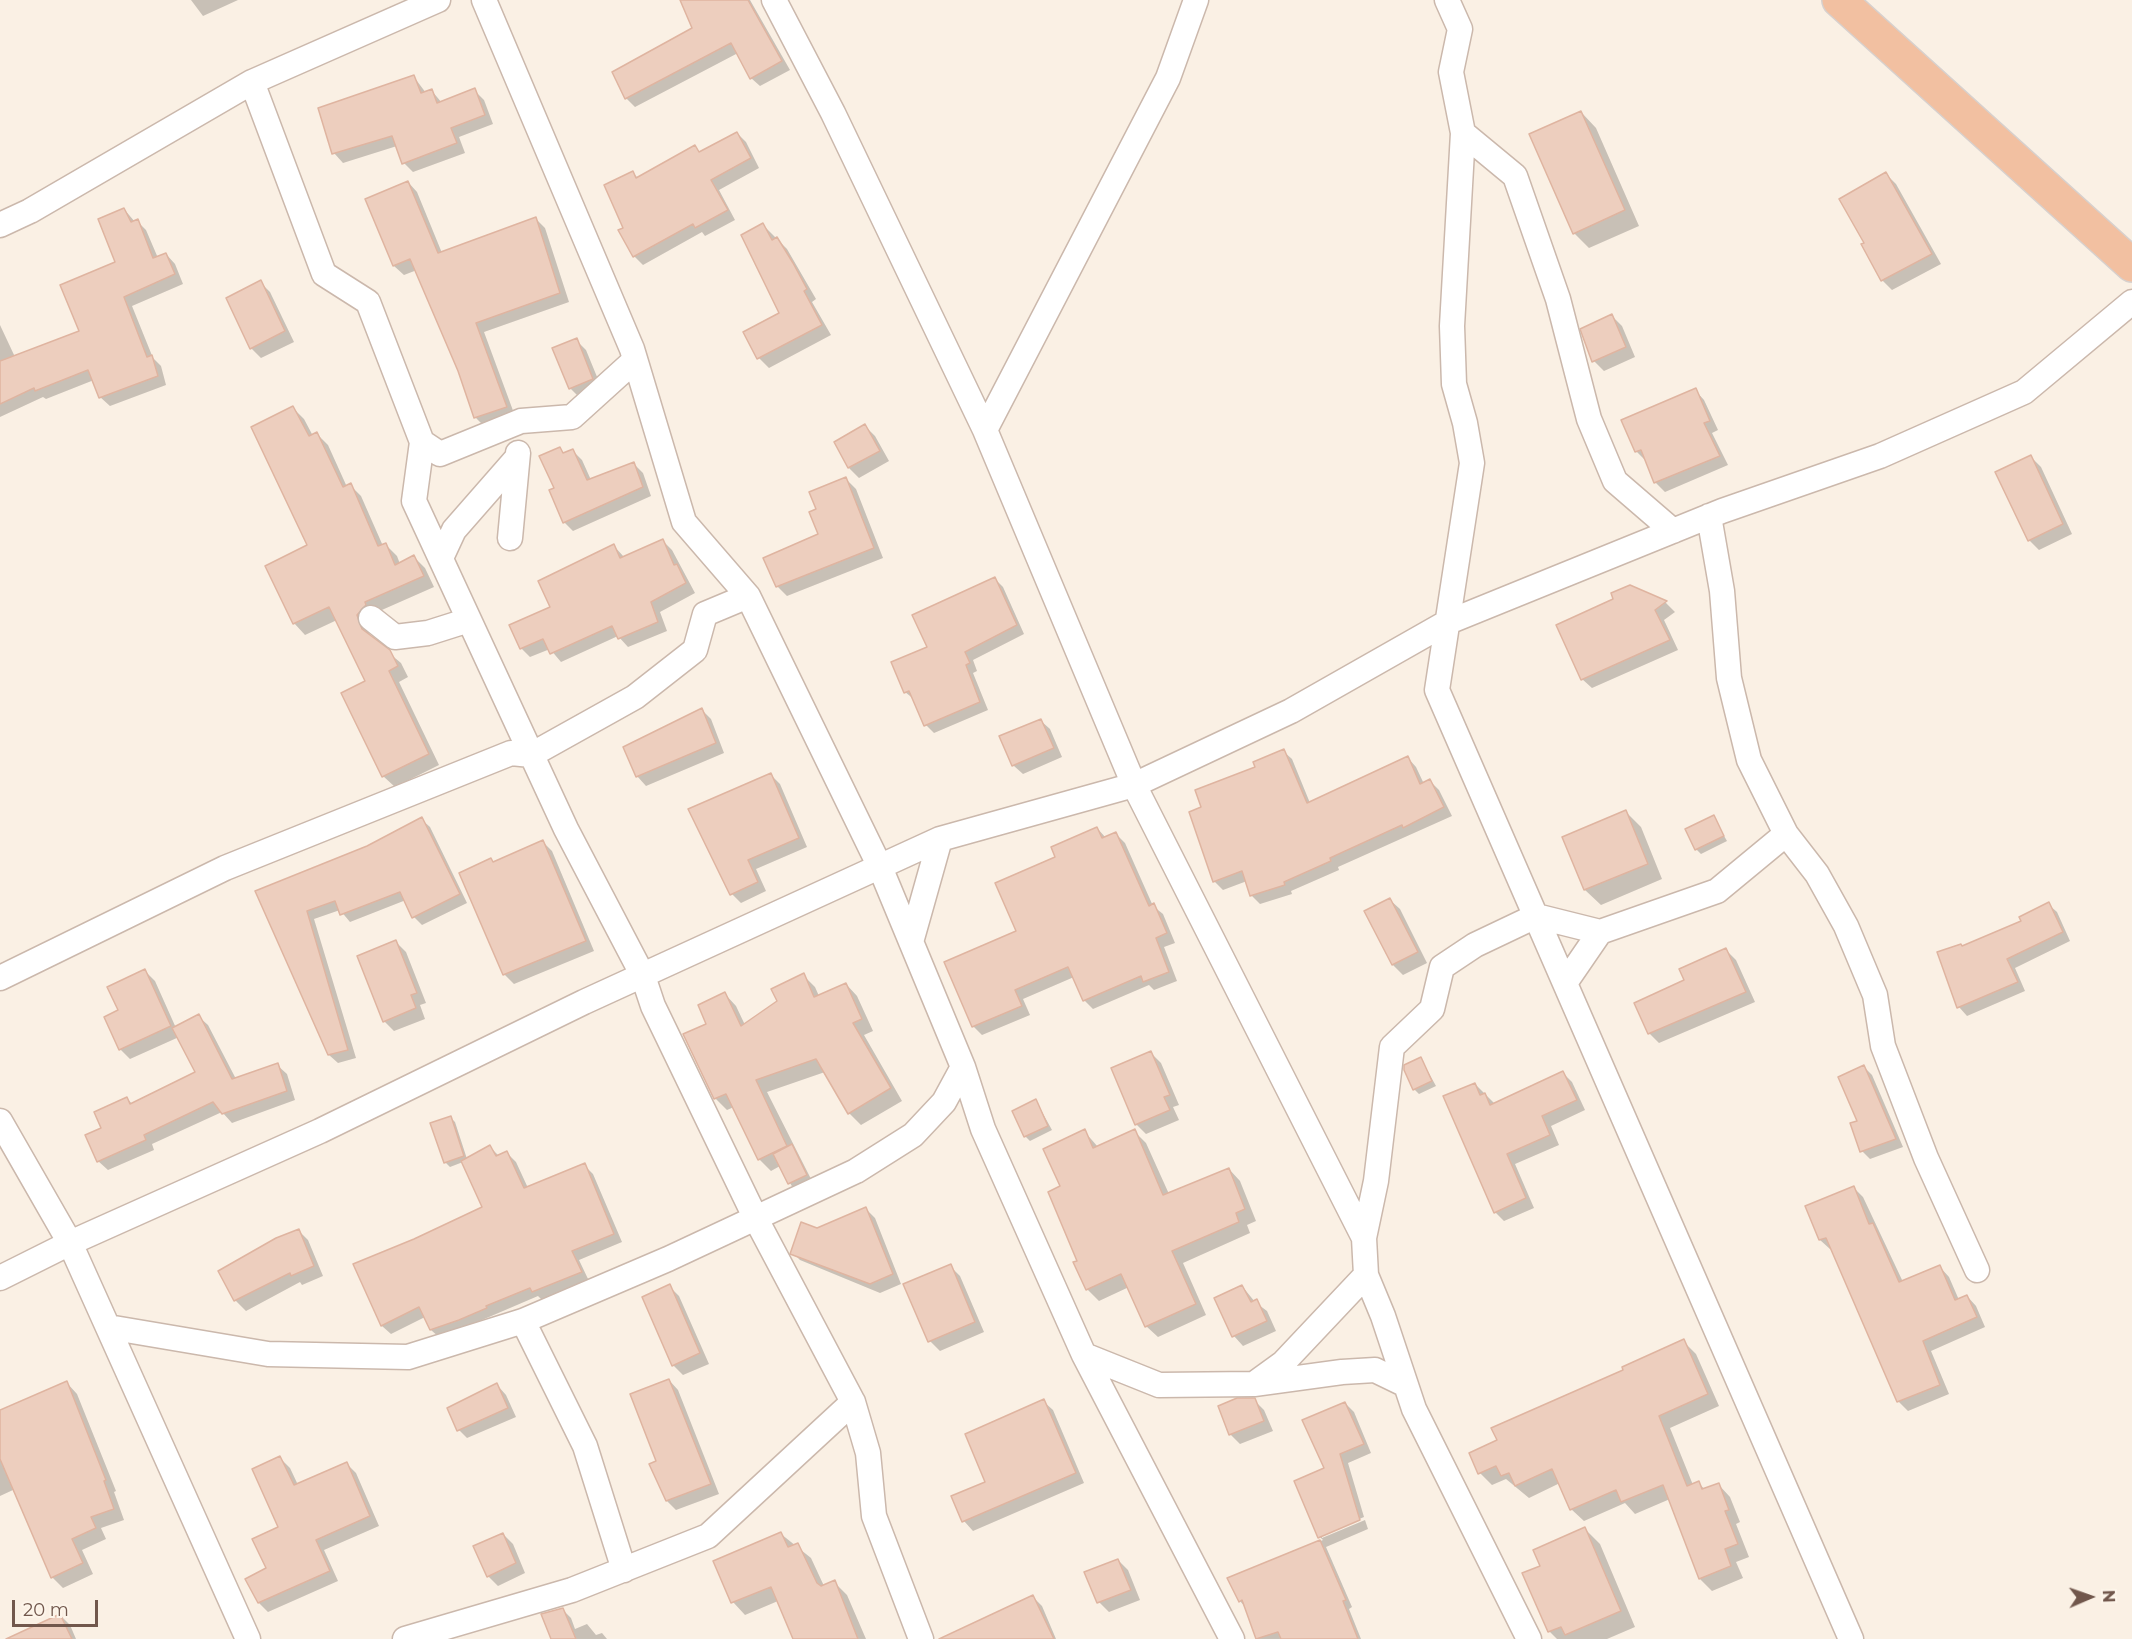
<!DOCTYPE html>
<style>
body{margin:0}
#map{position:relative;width:2132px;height:1639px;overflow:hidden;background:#faf0e4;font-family:Montserrat,sans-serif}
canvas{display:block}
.north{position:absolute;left:2060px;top:1567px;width:60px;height:60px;-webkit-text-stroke:4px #fdf5ea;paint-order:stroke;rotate:88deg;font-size:16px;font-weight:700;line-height:24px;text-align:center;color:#71574c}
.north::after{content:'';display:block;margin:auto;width:21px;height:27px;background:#71574c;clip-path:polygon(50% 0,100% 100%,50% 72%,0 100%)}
.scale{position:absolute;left:12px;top:1600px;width:86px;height:27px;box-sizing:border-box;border:3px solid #71574c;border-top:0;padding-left:8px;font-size:18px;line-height:21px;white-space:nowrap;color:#71574c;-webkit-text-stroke:4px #fdf5ea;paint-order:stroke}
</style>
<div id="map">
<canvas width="2132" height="1639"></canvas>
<div class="north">N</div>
<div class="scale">20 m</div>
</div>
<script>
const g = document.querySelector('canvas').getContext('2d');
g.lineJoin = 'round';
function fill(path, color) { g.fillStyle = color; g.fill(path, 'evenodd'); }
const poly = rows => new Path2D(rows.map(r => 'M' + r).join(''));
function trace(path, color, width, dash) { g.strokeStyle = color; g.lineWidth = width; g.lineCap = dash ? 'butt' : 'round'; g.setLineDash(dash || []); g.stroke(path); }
fill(poly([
 [191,0,238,0,203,16],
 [681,0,750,0,790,70,760,86,751,78,738,53,635,107,626,98,694,28],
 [414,77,426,93,432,91,442,103,474,90,484,100,493,124,459,137,465,153,413,172,404,163,397,146,343,163,334,153],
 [1581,112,1596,128,1639,226,1589,248,1574,233],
 [737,133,746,142,759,168,719,190,735,220,705,236,702,232,643,265,634,256,624,228,633,173,638,178,695,147,701,153],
 [1886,174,1896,184,1941,264,1892,290,1882,280,1863,244],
 [408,182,417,192,442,253,536,219,545,228,569,302,484,332,515,416,485,427,476,418,459,370,417,270,404,275,394,266,367,199],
 [124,209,135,222,137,221,146,230,158,258,166,254,175,264,183,284,132,306,153,358,161,366,166,385,110,406,100,397,94,380,46,399,43,397,0,417,0,325,15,357,81,332,117,262],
 [763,225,787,249,816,299,812,302,831,335,769,368,759,358,781,313],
 [260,282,270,292,294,342,261,358,251,348],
 [1612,316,1622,326,1635,357,1604,371,1594,361],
 [576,340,586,350,602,389,580,398,570,388],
 [1695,390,1704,400,1718,430,1712,433,1728,465,1665,492,1655,482,1646,461,1636,451],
 [293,408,304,419,313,436,317,434,328,445,347,487,350,485,361,496,383,546,386,545,397,556,400,564,414,557,425,568,434,587,375,613,367,628,371,638,401,663,408,677,399,682,439,765,395,787,383,776,367,682,337,620,305,635,294,623,267,566,309,546],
 [865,426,875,436,889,461,859,478,849,468,836,442],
 [560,449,565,454,573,451,582,460,591,480,634,464,643,473,651,496,573,531,564,522,556,489],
 [2031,457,2041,467,2072,534,2039,550,2029,540],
 [846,479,856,489,883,558,787,596,777,586,820,535,817,510],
 [663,541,672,550,695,593,660,612,667,631,628,647,618,636,561,662,550,649,530,657,521,648,552,608,614,546,624,557],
 [995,579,1003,587,1024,634,973,660,977,671,973,673,988,710,934,733,926,725,915,700,905,692,928,648],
 [1630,586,1666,603,1675,612,1664,620,1678,650,1592,688,1582,679,1615,600],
 [702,710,711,719,724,753,646,786,637,776],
 [1041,721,1050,729,1062,757,1023,774,1014,766,1001,737],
 [1283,751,1292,759,1310,803,1408,758,1416,767,1424,784,1430,781,1439,790,1452,816,1338,867,1339,870,1291,891,1292,894,1260,904,1252,896,1247,881,1223,890,1214,881,1203,808],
 [771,775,780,784,807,847,756,869,766,891,741,903,732,894],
 [1626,812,1641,827,1662,879,1601,905,1585,890,1564,838],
 [1713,817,1727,841,1701,854,1696,849],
 [421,819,430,827,467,903,422,925,414,917,406,900,350,922,340,910,314,919,356,1058,338,1063,329,1055,257,892,368,847],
 [1097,828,1106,838,1116,834,1125,843,1153,906,1163,914,1175,943,1164,947,1177,981,1154,990,1149,985,1093,1009,1084,1000,1074,977,1023,999,1030,1015,982,1035,973,1026,1057,858],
 [543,842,552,851,594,951,514,984,504,974,491,860,494,863],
 [1390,900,1400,909,1427,963,1403,975,1393,965],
 [2048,904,2057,912,2070,941,2015,968,2025,991,1967,1016,1959,1007,1963,948,2023,921],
 [396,942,406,952,426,1003,420,1005,425,1019,394,1031,384,1021,359,957],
 [1726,950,1736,960,1755,1002,1659,1043,1649,1033],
 [145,971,155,981,176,1028,198,1016,208,1025,236,1079,277,1065,287,1074,295,1100,232,1123,222,1112,152,1144,154,1150,108,1170,98,1161,103,1129,127,1098,132,1104,197,1073,179,1037,130,1059,120,1049,120,1011],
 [803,975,815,987,819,996,846,984,857,996,873,1031,864,1035,902,1101,861,1125,849,1113,825,1072,767,1092,811,1179,793,1188,780,1166,771,1171,759,1159,734,1107,727,1110,715,1098,708,1024,725,994,736,1006,745,1025,779,1001],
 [1151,1053,1161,1063,1179,1105,1173,1107,1179,1120,1146,1134,1136,1124],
 [1421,1059,1436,1086,1419,1094,1414,1089],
 [1864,1067,1872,1075,1903,1147,1870,1159,1862,1151,1859,1122],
 [1562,1072,1572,1082,1585,1110,1551,1126,1559,1145,1515,1164,1534,1208,1504,1221,1495,1212,1475,1084,1495,1104],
 [1036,1101,1052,1130,1030,1141,1025,1136],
 [450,1117,455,1122,467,1159,490,1147,500,1157,507,1153,516,1162,528,1188,584,1165,593,1174,622,1242,579,1260,589,1281,542,1300,538,1296,440,1338,431,1330,425,1317,391,1334,382,1326,355,1265,414,1241,484,1208,463,1162,450,1167,445,1162],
 [1084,1131,1098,1147,1134,1131,1146,1143,1169,1194,1229,1169,1240,1181,1256,1221,1247,1225,1250,1233,1183,1263,1206,1315,1158,1337,1146,1326,1129,1287,1099,1301,1087,1289,1062,1187],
 [1854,1188,1863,1197,1903,1282,1940,1267,1949,1277,1959,1300,1967,1296,1976,1306,1985,1327,1931,1351,1949,1394,1908,1411,1898,1401,1832,1248,1830,1249,1820,1240,1807,1207],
 [866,1209,875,1218,901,1284,880,1293,800,1260,791,1251,817,1230],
 [298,1230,308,1240,323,1276,302,1285,300,1282,246,1311,236,1301,220,1271],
 [950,1266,960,1276,984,1332,940,1351,930,1341],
 [669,1286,679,1296,709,1364,683,1375,673,1365],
 [1242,1286,1255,1302,1267,1311,1276,1331,1243,1346,1234,1336],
 [1683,1341,1696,1354,1719,1406,1670,1428,1693,1485,1699,1483,1705,1490,1718,1484,1730,1497,1740,1522,1736,1524,1749,1557,1736,1562,1743,1578,1712,1591,1700,1579,1670,1499,1635,1514,1625,1503,1584,1521,1571,1509,1560,1483,1529,1498,1506,1479,1492,1485,1480,1473,1499,1441],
 [669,1380,678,1390,719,1494,676,1510,667,1501,658,1461],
 [67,1383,77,1394,116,1491,114,1492,124,1520,101,1528,106,1539,82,1550,93,1574,63,1588,52,1577,13,1490,0,1496,0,1412],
 [498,1386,506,1395,516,1417,467,1438,459,1430],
 [1254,1400,1264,1410,1273,1431,1240,1444,1230,1434],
 [1043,1401,1053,1410,1084,1483,973,1531,964,1521,953,1497,987,1483],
 [1345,1403,1354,1412,1371,1453,1348,1463,1364,1517,1322,1535,1322,1538,1365,1520,1368,1529,1326,1547,1352,1607,1349,1609,1361,1639,1257,1639,1246,1608,1240,1601,1229,1579,1323,1540,1320,1537,1326,1469],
 [280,1458,290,1468,298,1485,347,1464,356,1473,379,1526,324,1550,338,1581,268,1612,259,1603,280,1527],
 [1585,1529,1600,1544,1635,1627,1607,1639,1557,1639,1549,1631,1542,1566],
 [503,1534,513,1544,525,1573,498,1586,488,1576],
 [781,1534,811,1558,824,1586,834,1582,847,1595,866,1639,794,1639,778,1601,745,1615,733,1602],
 [1118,1560,1128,1570,1140,1600,1109,1612,1099,1602,1086,1573],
 [1033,1597,1042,1606,1056,1639,969,1639],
 [562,1609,571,1618,575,1629,587,1624,596,1635,602,1633,607,1639,553,1639],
 [60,1615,70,1625,76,1639,21,1639]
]), '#0003');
const building = poly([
 [680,0,748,0,782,61,750,79,731,43,625,99,612,72,692,28,680,0],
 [414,75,421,93,432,89,437,103,475,88,485,115,451,128,457,143,402,164,392,136,332,154,318,108,414,75],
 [1581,111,1625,210,1573,234,1529,134,1581,111],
 [737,132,751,158,711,180,728,210,695,228,693,224,633,257,618,230,623,228,604,185,633,171,636,178,695,145,699,152,737,132],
 [1886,172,1932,254,1881,281,1861,244,1864,243,1839,199,1886,172],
 [408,181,438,253,536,217,560,293,476,323,507,407,474,418,458,371,410,259,393,266,365,199,408,181],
 [124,208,131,222,138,219,153,258,166,253,175,274,124,297,147,357,152,355,158,376,99,398,88,370,35,391,34,388,0,404,0,361,79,331,60,285,115,262,98,219,124,208],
 [763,223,772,240,777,237,793,263,807,289,804,291,822,325,757,359,743,332,779,313,741,235,763,223],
 [261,280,285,331,250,349,226,298,261,280],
 [1612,314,1626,347,1592,362,1580,329,1612,314],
 [577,338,593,379,569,389,552,348,577,338],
 [1696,388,1710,421,1704,423,1720,456,1654,483,1641,450,1635,452,1621,420,1696,388],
 [293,406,309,436,317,432,343,487,351,483,378,546,386,543,395,565,414,555,424,576,365,602,366,605,357,615,362,629,390,650,398,666,389,671,429,754,382,777,341,693,365,681,329,607,293,624,265,566,307,545,251,427,293,406],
 [865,424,880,451,848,468,834,442,865,424],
 [560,447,563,453,573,449,587,480,634,462,643,487,563,523,549,490,554,488,539,456,560,447],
 [2031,455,2063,524,2028,541,1995,472,2031,455],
 [846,477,874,548,776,587,763,558,818,534,809,512,816,509,809,492,846,477],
 [663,539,674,565,677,564,686,583,651,602,658,622,618,639,612,626,550,654,543,639,520,649,509,625,550,607,538,581,614,544,620,558,663,539],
 [995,577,1017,625,965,652,970,663,966,665,980,702,924,726,909,691,904,693,891,662,927,647,912,615,995,577],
 [1630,585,1667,601,1655,610,1670,640,1581,680,1556,625,1613,599,1611,593,1630,585],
 [702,708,716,743,636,777,623,747,702,708],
 [1041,719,1054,748,1012,766,999,736,1041,719],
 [1284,749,1307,803,1408,756,1420,784,1430,779,1444,807,1403,828,1402,825,1330,858,1331,861,1284,882,1285,885,1250,896,1242,871,1213,882,1189,812,1201,807,1195,790,1255,767,1253,762,1284,749],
 [771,773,799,838,748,860,758,882,730,895,688,809,771,773],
 [1626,810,1648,864,1584,890,1562,837,1626,810],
 [1714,815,1724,836,1695,850,1685,829,1714,815],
 [422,817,460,894,412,918,400,892,340,915,335,901,307,911,348,1050,328,1055,255,891,367,846,422,817],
 [1097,827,1102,838,1116,832,1149,906,1154,903,1167,933,1156,938,1169,972,1143,982,1141,976,1083,1001,1068,967,1015,990,1022,1006,972,1027,944,962,1016,931,995,883,1055,857,1051,847,1097,827],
 [543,840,586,941,503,975,459,873,491,858,493,862,543,840],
 [1390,898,1418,952,1392,965,1364,911,1390,898],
 [2049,902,2063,932,2007,959,2018,982,1957,1008,1937,952,1961,944,1962,946,2021,921,2019,917,2049,902],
 [396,940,417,993,411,995,416,1008,383,1022,357,956,396,940],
 [1726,948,1746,992,1648,1034,1634,1003,1684,980,1679,969,1726,948],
 [145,969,171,1026,119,1050,104,1017,118,1010,107,987,145,969],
 [804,973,814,997,846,983,862,1019,853,1023,891,1088,848,1114,816,1059,756,1080,787,1146,758,1160,726,1094,714,1099,683,1034,706,1024,698,1005,725,992,741,1026,777,1001,771,989,804,973],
 [199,1014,232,1079,278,1063,287,1091,222,1114,213,1102,144,1135,146,1140,97,1162,85,1135,101,1128,94,1112,127,1097,130,1104,195,1072,172,1028,199,1014],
 [1151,1051,1170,1095,1164,1097,1170,1110,1135,1125,1111,1068,1151,1051],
 [1421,1057,1432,1081,1413,1090,1404,1070,1404,1065,1421,1057],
 [1864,1065,1896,1139,1860,1152,1850,1123,1857,1121,1838,1077,1864,1065],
 [1563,1071,1577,1100,1542,1116,1550,1135,1507,1154,1526,1198,1494,1213,1443,1096,1475,1083,1480,1095,1485,1093,1490,1105,1563,1071],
 [1036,1099,1048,1126,1024,1137,1012,1111,1036,1099],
 [451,1116,464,1156,444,1163,430,1123,451,1116],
 [1085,1129,1093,1148,1135,1129,1163,1195,1229,1168,1245,1209,1236,1213,1239,1222,1172,1251,1196,1304,1145,1327,1121,1274,1086,1290,1073,1262,1077,1261,1048,1192,1060,1186,1043,1149,1085,1129],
 [792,1144,807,1175,788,1184,773,1154,792,1144],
 [490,1145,496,1156,507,1151,524,1188,585,1163,614,1234,572,1251,582,1272,532,1292,530,1288,486,1306,487,1308,459,1320,430,1330,419,1307,381,1326,353,1264,414,1239,482,1207,461,1161,490,1145],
 [1854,1186,1869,1224,1873,1223,1899,1282,1940,1265,1955,1300,1967,1295,1977,1317,1923,1341,1940,1385,1897,1402,1826,1238,1819,1240,1805,1206,1854,1186],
 [866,1207,893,1274,870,1284,790,1254,801,1222,817,1228,866,1207],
 [299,1229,314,1266,291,1276,290,1273,234,1301,218,1271,276,1238,299,1229],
 [951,1264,975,1322,928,1342,903,1284,951,1264],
 [670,1284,700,1353,672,1366,642,1297,670,1284],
 [1242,1285,1251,1302,1257,1299,1267,1321,1232,1337,1214,1298,1242,1285],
 [1684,1339,1708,1394,1659,1416,1687,1486,1699,1481,1702,1489,1719,1483,1729,1510,1725,1511,1738,1544,1725,1549,1731,1566,1699,1579,1663,1485,1621,1502,1616,1490,1570,1510,1552,1469,1515,1486,1509,1473,1501,1476,1496,1466,1478,1474,1469,1453,1497,1440,1491,1428,1623,1370,1622,1367,1684,1339],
 [669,1379,711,1484,666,1501,649,1464,656,1461,630,1394,669,1379],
 [67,1381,106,1480,104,1481,114,1509,91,1517,96,1528,72,1539,83,1563,51,1578,0,1459,0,1410,67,1381],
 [497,1383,508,1408,457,1431,447,1408,497,1383],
 [1237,1398,1255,1398,1264,1421,1229,1435,1218,1406,1237,1398],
 [1044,1399,1076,1473,962,1522,951,1496,985,1482,965,1434,1044,1399],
 [1345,1402,1364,1444,1340,1454,1360,1520,1318,1538,1294,1481,1324,1468,1302,1420,1345,1402],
 [280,1456,294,1485,347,1462,370,1516,316,1540,330,1571,258,1603,245,1579,266,1568,252,1539,278,1527,252,1469,280,1456],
 [1585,1527,1621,1611,1565,1635,1561,1627,1548,1632,1522,1573,1540,1566,1533,1550,1585,1527],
 [781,1532,788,1547,798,1543,817,1583,821,1586,835,1580,858,1639,793,1639,771,1587,731,1603,713,1561,781,1532],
 [503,1533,516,1563,487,1577,473,1546,503,1533],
 [1320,1540,1346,1600,1343,1601,1358,1639,1281,1639,1278,1632,1256,1639,1242,1600,1239,1602,1227,1578,1320,1540],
 [1118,1559,1131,1590,1097,1603,1084,1572,1118,1559],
 [1033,1595,1054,1639,939,1639,1033,1595],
 [563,1608,576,1639,551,1639,541,1614,563,1608],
 [60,1614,72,1639,6,1639,60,1614]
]);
fill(building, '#edcebe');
trace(building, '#dfb4a0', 1.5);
const minor = poly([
 [484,0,632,349,684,522,748,596,782,666,880,867,963,1067,983,1129,1084,1355,1232,1639],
 [774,0,833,113,985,430,1134,785,1364,1238,1366,1275,1383,1316,1414,1409,1529,1639],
 [1447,0,1460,29,1451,72,1463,133,1452,326,1454,384,1465,423,1472,463,1437,690,1851,1639],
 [252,82,324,274,368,302,422,442,414,501,566,829,643,976,653,1006,756,1219,853,1402,868,1453,874,1516,921,1639],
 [1463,133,1515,176,1558,299,1589,419,1615,481,1673,531],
 [0,225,30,211,252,82,438,0],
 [985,430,1168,78,1196,0],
 [422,442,440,454,521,421,572,417,635,360],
 [1709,516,1722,591,1729,678,1749,760,1786,834,1817,874,1846,926,1875,995,1883,1046,1926,1158,1977,1270],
 [510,538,518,453],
 [441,558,454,530,517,458],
 [371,618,395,637,428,633,469,620],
 [911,942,940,839],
 [0,978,225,868,511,753,531,755,635,697,695,650,705,614,748,596],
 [1565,983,1600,932],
 [0,1121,70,1243,248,1639],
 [1364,1238,1376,1181,1392,1047,1432,1009,1442,967,1475,945,1536,916,1600,932,1717,891,1786,834],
 [1366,1275,1283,1363,1254,1384,1342,1372,1375,1370,1406,1385],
 [0,1278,70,1243,320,1131,584,1002,940,839,1134,785,1291,711,1446,623,1722,511,1880,456,2024,392,2132,302],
 [523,1321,585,1446,624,1570],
 [108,1327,268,1354,408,1357,523,1321,668,1259,856,1171,913,1135,944,1102,963,1067],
 [1084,1355,1159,1385,1254,1384],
 [405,1639,572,1590,708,1536,853,1402]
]);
const trunk = poly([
 [1839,0,2132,265]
]);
trace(minor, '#cbb8ac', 27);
trace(trunk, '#d7d0cd', 36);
trace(minor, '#fff', 24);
trace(trunk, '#f2c0a1', 33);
</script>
